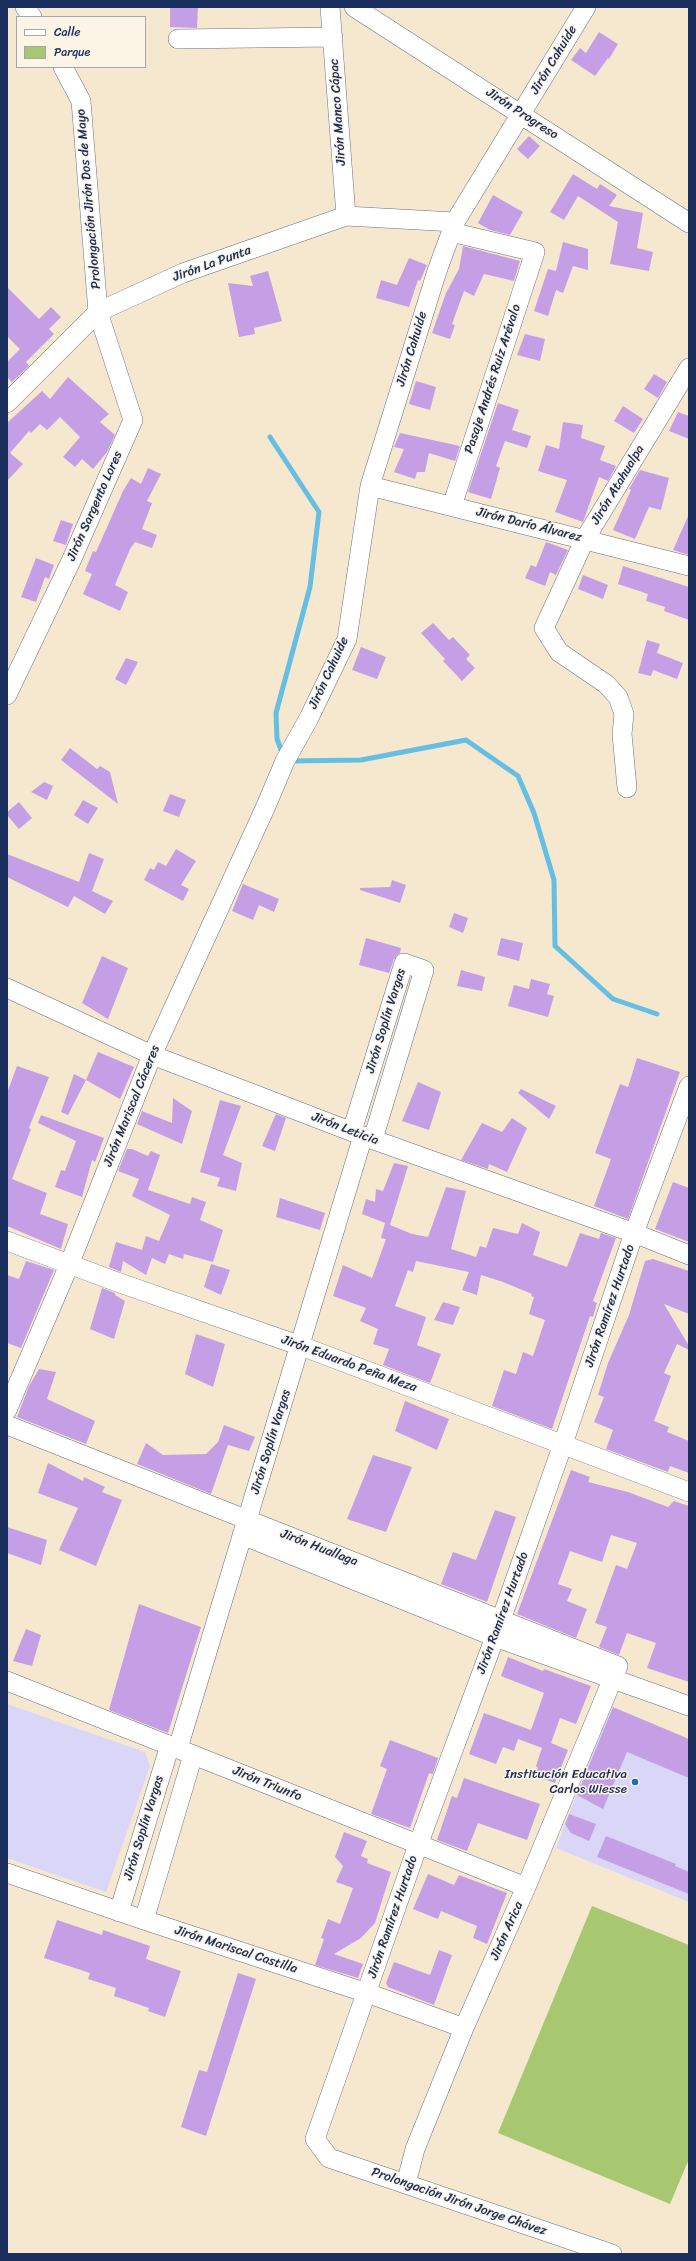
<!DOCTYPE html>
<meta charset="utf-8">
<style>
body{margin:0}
#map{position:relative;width:696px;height:2261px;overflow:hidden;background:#f6e8ce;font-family:Sriracha,sans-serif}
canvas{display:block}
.frame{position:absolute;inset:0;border:8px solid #1b2f5e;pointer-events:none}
.legend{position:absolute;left:16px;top:16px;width:130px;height:52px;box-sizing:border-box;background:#fcf5e5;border:1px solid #a2a6af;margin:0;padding:5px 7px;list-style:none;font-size:12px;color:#1b2f5e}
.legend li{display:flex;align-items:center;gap:8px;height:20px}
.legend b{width:20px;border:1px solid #a2a6af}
</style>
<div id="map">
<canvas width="696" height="2261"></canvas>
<div class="frame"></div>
<ul class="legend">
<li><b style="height:5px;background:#fff"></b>Calle</li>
<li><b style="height:11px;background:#a7c870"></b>Parque</li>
</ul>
</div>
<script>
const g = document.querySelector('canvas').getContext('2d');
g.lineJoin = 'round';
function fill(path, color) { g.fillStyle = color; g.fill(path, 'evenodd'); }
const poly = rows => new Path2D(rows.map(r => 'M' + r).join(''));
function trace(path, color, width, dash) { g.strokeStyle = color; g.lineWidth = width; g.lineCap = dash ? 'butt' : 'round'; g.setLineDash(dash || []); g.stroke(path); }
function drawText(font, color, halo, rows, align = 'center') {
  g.font = font + ' Sriracha,sans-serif'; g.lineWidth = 3; g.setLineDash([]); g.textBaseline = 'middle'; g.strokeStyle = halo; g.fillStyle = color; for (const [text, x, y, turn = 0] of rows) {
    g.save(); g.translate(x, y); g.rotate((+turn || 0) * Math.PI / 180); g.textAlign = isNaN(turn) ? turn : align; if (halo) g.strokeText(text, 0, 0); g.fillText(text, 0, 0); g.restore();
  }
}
fill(poly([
 [7,1704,145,1752,150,1766,106,1892,7,1858],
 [612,1709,689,1741,689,1902,556,1848,601,1731]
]), '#dad6f7');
fill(poly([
 [592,1906,689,1945,689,2159,670,2204,498,2133]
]), '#a7c870');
trace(poly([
 [270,437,319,512,310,587,276,713,277,739,283,755],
 [290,761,361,760,466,740,518,776,534,813,554,880,555,946,613,999,657,1014]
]), '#66bee3', 5);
fill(poly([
 [170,7,198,7,197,28,170,27],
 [599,32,618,44,609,59,608,58,595,76,571,60,580,48,586,53],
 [529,136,540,146,528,159,517,149],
 [573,174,597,189,600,184,617,195,609,206,643,213,637,248,653,252,649,271,610,264,618,222,578,196,564,220,550,212],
 [493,195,523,212,510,235,490,230,478,223],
 [563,242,588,249,588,270,573,266,563,293,556,290,548,316,534,311,548,269,556,271],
 [463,246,520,261,514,281,484,274,474,296,464,291,452,324,455,325,450,339,432,333,446,293,459,269],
 [409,258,427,265,420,281,418,280,409,307,376,298,381,280,397,285],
 [268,271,282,321,254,328,255,334,239,337,228,283,253,286,250,276],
 [7,287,39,319,51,307,61,317,49,329,54,334,26,362,29,366,12,382,7,377,7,362,20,349,7,336],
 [525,334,545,339,540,361,517,355],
 [654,374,667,382,658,398,644,389],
 [68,377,109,414,100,422,115,435,107,452,93,469,82,459,75,467,63,457,80,437,60,417,47,430,40,424,31,433,29,431,10,453,23,464,7,481,7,423,42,391,50,399],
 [416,381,436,387,430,410,409,404],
 [498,403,519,410,512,430,531,436,527,448,505,441,496,466,500,468,491,499,468,492],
 [623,406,643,419,634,433,614,421],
 [678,412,689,416,689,439,669,431],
 [563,422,583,425,581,438,605,446,600,460,616,466,608,481,599,477,583,522,555,512,567,480,538,471,546,445,559,449],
 [400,433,460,446,455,461,429,453,425,472,417,472,415,479,394,472,404,449,394,447],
 [148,468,161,474,147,501,152,503,142,529,157,535,152,548,135,542,130,549,115,585,128,592,120,611,83,594,92,574,85,571,93,551,96,552,123,491,131,478,141,484],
 [640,470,669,478,661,510,649,507,635,539,613,530,631,490,629,489],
 [689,514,689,555,673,550],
 [61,520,73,524,66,545,53,541],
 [546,542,568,550,556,575,550,572,545,586,525,578,531,565,536,567],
 [36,558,54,565,49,579,45,577,36,602,21,597],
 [623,566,689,587,689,620,664,611,665,607,646,601,648,594,618,584],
 [583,575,608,585,603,599,578,589],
 [433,623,449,640,453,637,470,655,466,659,475,668,462,681,443,661,445,659,421,633],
 [647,640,660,644,657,653,683,663,677,679,653,670,651,676,638,673],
 [361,647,386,657,377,679,352,670],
 [126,658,138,662,126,685,115,679],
 [70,748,97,769,100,766,110,772,118,804,61,760],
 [44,782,53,786,47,800,31,792],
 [170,794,186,800,179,817,163,811],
 [83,800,98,808,88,824,74,815],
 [19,802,32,818,19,829,7,815,7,812],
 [176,849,196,861,181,885,189,889,183,901,144,880,150,868,154,870,158,862,166,866],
 [89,853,104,859,92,891,113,901,105,914,74,896,68,907,7,877,7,854,79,882],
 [392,880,406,885,400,903,360,890,360,888,390,887],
 [243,884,279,899,274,912,259,905,253,920,232,911],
 [454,913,468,918,463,933,449,927],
 [366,938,401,948,400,953,394,959,389,973,359,965],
 [501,938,523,943,519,961,497,955],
 [102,956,128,968,108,1019,82,1003],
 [461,970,485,977,482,991,457,986],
 [531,979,550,984,547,994,554,996,548,1017,508,1006,514,985,529,989],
 [98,1052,134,1067,120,1099,86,1080],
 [637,1058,680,1072,628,1219,594,1206,611,1159,595,1153,620,1084,628,1087],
 [17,1066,49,1077,29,1128,31,1129,12,1179,47,1193,40,1214,68,1224,61,1249,7,1226,7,1093],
 [74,1074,86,1080,68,1115,61,1112],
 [418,1082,441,1092,429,1130,402,1121],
 [521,1089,556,1106,549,1119,518,1093],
 [173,1098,192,1111,182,1144,137,1124,142,1111,172,1123],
 [220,1100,241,1106,223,1155,242,1163,236,1191,217,1186,220,1178,200,1172],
 [276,1114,286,1118,275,1151,262,1146],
 [41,1115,104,1138,95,1162,92,1160,82,1197,55,1187,61,1170,65,1171,76,1141,38,1123],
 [512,1118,527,1128,507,1172,489,1164,488,1169,461,1160,482,1123,502,1132],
 [127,1149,132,1149,148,1156,151,1151,160,1155,148,1190,190,1204,192,1197,206,1202,200,1220,223,1230,213,1262,184,1254,183,1259,169,1254,165,1264,152,1258,146,1275,123,1261,121,1272,109,1267,116,1242,142,1250,146,1236,159,1241,170,1215,132,1196,139,1179,118,1171],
 [394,1163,408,1166,390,1225,412,1234,428,1237,446,1187,466,1191,451,1249,476,1257,480,1246,486,1248,493,1228,518,1234,522,1223,540,1232,533,1255,567,1267,580,1233,599,1239,601,1233,616,1238,593,1301,597,1303,593,1317,590,1316,552,1429,492,1406,504,1370,516,1374,523,1352,533,1356,545,1320,529,1314,534,1297,531,1296,532,1294,503,1282,481,1275,477,1295,462,1290,469,1272,416,1261,413,1272,408,1270,395,1306,426,1317,417,1345,441,1354,430,1383,383,1365,389,1349,373,1344,378,1329,360,1321,366,1308,333,1296,343,1265,372,1278,386,1239,381,1238,385,1223,362,1214,366,1199,375,1202,376,1189,383,1191],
 [673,1182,689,1188,689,1242,655,1229],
 [280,1198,325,1213,320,1230,276,1217],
 [653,1259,689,1271,689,1314,664,1304,689,1346,689,1350,677,1344,664,1373,671,1376,654,1421,669,1427,667,1432,689,1441,689,1473,670,1466,668,1472,606,1449,613,1430,594,1422,604,1397,598,1395,608,1363,629,1315,645,1261],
 [26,1261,54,1270,21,1348,7,1343,7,1275,19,1279],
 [211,1264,230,1270,221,1295,204,1287],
 [102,1288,115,1293,115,1295,125,1301,114,1339,90,1329],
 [443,1302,460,1307,453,1325,434,1320],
 [196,1334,225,1344,213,1387,185,1374],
 [39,1369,56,1372,47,1399,95,1421,86,1444,17,1417,29,1386],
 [405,1401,449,1419,437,1450,395,1431],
 [224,1425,255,1437,249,1451,228,1445,211,1494,137,1464,146,1443,163,1455,206,1454,218,1442],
 [373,1455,412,1467,386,1532,347,1519],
 [48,1463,83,1481,84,1477,105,1487,102,1492,122,1500,96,1566,59,1550,78,1508,38,1493],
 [571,1470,590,1477,588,1482,628,1492,668,1507,674,1501,689,1506,689,1682,647,1668,656,1643,627,1633,619,1655,599,1647,607,1627,595,1623,616,1565,627,1569,637,1543,611,1535,602,1562,570,1551,558,1584,572,1589,567,1601,587,1609,576,1638,517,1614],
 [495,1510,516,1517,487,1602,441,1584,453,1552,476,1560],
 [7,1527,47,1540,41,1565,7,1553],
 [139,1604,201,1627,168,1733,109,1710],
 [26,1629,41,1635,32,1666,13,1661],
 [508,1657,543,1671,544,1669,591,1686,576,1724,560,1718,551,1743,568,1750,555,1783,535,1776,538,1768,536,1766,542,1748,518,1739,514,1751,503,1747,496,1764,469,1754,484,1713,531,1730,544,1693,501,1676],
 [613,1707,689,1739,689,1778,627,1752,603,1809,577,1795],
 [390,1740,438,1758,433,1774,429,1773,410,1828,371,1814,387,1769,380,1766],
 [464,1778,540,1804,527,1840,478,1823,467,1851,437,1840,452,1796,457,1798],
 [569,1814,596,1824,589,1841,571,1833,565,1824],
 [344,1832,367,1841,361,1856,368,1859,367,1863,391,1872,375,1923,361,1938,334,1954,363,1964,358,1978,315,1965,324,1939,321,1938,328,1919,340,1924,353,1888,336,1882,343,1866,335,1857],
 [606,1836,676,1864,675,1866,689,1872,689,1894,597,1857],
 [428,1874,454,1885,459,1875,507,1893,487,1944,473,1938,477,1926,441,1911,438,1919,413,1909],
 [57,1920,102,1935,103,1930,150,1946,146,1959,181,1971,165,2017,148,2011,149,2008,114,1996,116,1988,88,1979,90,1973,44,1958],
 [439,1950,452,1955,434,2005,388,1987,386,1983,394,1962,430,1975],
 [238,1973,256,1979,206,2136,181,2127,199,2070,207,2072]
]), '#c59fe6');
const minor = poly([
 [25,7,32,17],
 [330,7,346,216],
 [354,7,689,223],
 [178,39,333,37],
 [451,232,535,252,452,506],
 [7,403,98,312,183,273,346,216,455,222],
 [370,486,689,566],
 [7,695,71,561,133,420,98,312,81,101,63,67],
 [627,788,622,734,624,714,618,697,606,684,559,652,544,628,585,539,689,368],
 [7,988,152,1055,363,1136,634,1233,689,1255],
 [352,1131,404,963,424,970,373,1139],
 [7,1241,117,1282,301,1346,689,1492],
 [7,1410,69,1265,152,1055,266,806,285,761,309,718,347,639,370,486,437,271,455,222,586,7],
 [7,1425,618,1666,526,1887,464,2028,415,2149,406,2184],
 [242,1535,495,1637,689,1706],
 [7,1681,526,1887],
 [178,1748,363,1136],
 [7,1873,144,1920,367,1993,464,2028],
 [119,1912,170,1745],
 [144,1920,193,1755],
 [612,2254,329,2158,315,2139,418,1845,495,1637,563,1444,634,1233,689,1086]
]);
trace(minor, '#687085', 20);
trace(minor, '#fff', 19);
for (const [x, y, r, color] of [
 [635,1782,4,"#1f6fb2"]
]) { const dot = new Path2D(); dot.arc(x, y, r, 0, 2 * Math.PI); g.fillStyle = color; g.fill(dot); trace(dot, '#fcf5e5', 1.5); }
drawText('13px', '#1b2f5e', '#fcf5e5', [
 ["Jirón Cahuide",554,60,-59],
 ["Jirón Manco Cápac",338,112,-94],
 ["Jirón Progreso",522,114,33],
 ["Prolongación Jirón Dos de Mayo",89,199,-95],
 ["Jirón La Punta",212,264,-20],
 ["Jirón Cahuide",412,349,-73],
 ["Pasaje Andrés Ruiz Arévalo",493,379,-72],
 ["Jirón Atahualpa",618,485,-59],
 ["Jirón Sargento Lores",95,506,-66],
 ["Jirón Darío Álvarez",529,525,14],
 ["Jirón Cahuide",329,673,-65],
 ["Jirón Soplín Vargas",386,1021,-73],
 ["Jirón Mariscal Cáceres",132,1106,-68],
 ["Jirón Leticia",345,1129,21],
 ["Jirón Ramírez Hurtado",610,1306,-71],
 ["Jirón Eduardo Peña Meza",349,1364,20],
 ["Jirón Soplín Vargas",271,1442,-73],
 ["Jirón Huallaga",319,1548,21],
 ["Jirón Ramírez Hurtado",503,1613,-70],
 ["Jirón Triunfo",267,1784,22],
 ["Jirón Soplín Vargas",144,1828,-73],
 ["Jirón Ramírez Hurtado",393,1917,-71],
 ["Jirón Arica",507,1931,-66],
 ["Jirón Mariscal Castilla",236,1950,18],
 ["Prolongación Jirón Jorge Chávez",459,2202,19]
]);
drawText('13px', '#1b2f5e', '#fcf5e5', [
 ["Institución Educativa",627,1775],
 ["Carlos Wiesse",627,1790]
], 'right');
</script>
